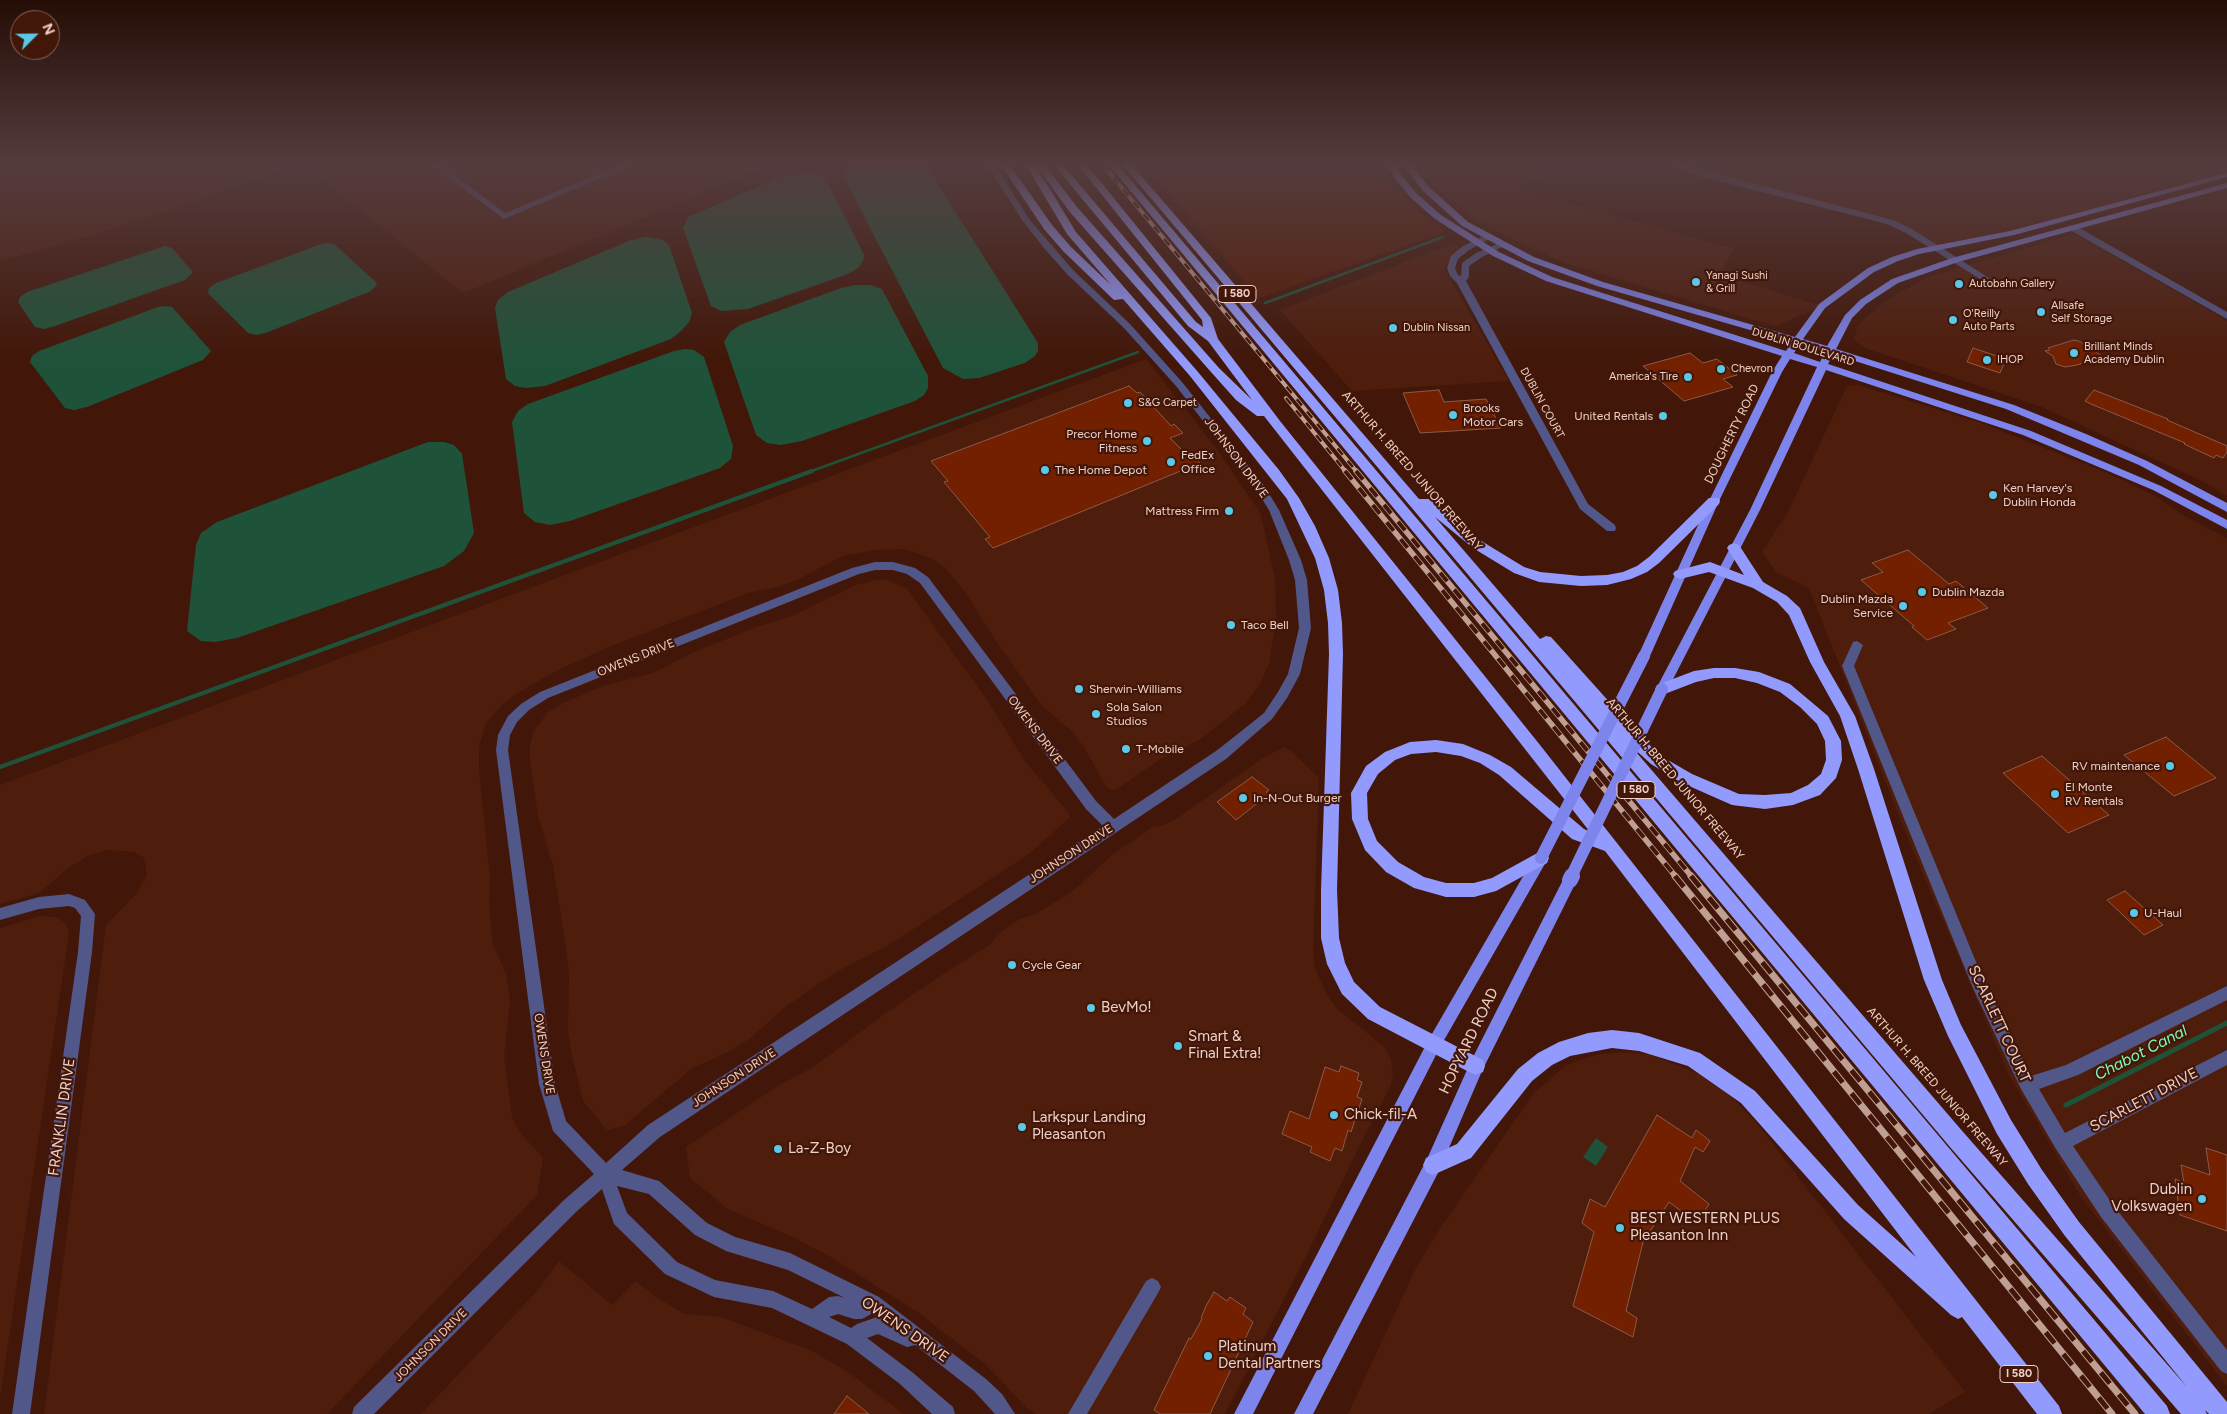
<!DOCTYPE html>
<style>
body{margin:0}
#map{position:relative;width:2227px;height:1414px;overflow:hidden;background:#421709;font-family:Figtree,sans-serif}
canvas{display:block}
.north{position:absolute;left:10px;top:10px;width:50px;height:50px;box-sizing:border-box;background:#421709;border:1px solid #876155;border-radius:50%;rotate:67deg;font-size:14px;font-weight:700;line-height:20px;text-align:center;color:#eed0c7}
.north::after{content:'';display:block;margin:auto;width:18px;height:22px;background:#5ac8e6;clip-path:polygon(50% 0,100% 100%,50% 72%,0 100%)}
</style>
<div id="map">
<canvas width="2227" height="1414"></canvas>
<div class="north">N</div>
</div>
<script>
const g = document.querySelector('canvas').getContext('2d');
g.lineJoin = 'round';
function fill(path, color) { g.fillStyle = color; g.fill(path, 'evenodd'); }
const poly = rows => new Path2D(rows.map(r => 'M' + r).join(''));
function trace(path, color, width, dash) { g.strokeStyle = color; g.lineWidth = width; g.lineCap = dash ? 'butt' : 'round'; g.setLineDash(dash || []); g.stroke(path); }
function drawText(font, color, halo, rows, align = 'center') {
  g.font = font + ' Figtree,sans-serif'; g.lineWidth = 4.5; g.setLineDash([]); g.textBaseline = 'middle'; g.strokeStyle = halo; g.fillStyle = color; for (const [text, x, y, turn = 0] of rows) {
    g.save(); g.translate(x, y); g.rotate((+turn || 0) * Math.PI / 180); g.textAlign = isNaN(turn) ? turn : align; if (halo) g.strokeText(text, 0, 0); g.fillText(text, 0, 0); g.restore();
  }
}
fill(poly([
 [0,165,287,165,291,168,120,227,0,261],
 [304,165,771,165,463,293],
 [1420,165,1532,165,1540,177,1523,187,1532,193,1734,249,1719,275,1822,306,1775,326,1564,263,1488,227,1449,200,1428,178],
 [1676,165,2227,165,2227,175,2059,220,1937,249,1890,222],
 [2075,234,2227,321,2227,496,2204,482,2042,407,1865,348,1854,339,1858,325,1884,302,1928,277],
 [1456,244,1461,248,1444,269,1509,381,1352,391,1280,310,1431,252],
 [1146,359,1216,448,1261,514,1275,580,1276,622,1269,663,1260,684,1245,704,1201,739,1159,760,1117,789,1111,790,1105,785,1084,747,1072,731,1042,706,996,641,965,592,947,570,931,558,903,549,875,550,842,556,799,579,778,587,748,593,609,647,558,670,521,691,504,703,485,724,479,747,479,770,490,877,489,898,492,942,506,974,510,1001,504,1056,512,1117,518,1130,543,1158,537,1195,327,1414,44,1414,106,925,136,894,147,875,144,858,135,852,108,850,89,855,67,869,39,893,0,904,0,785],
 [1858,385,1981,423,2105,472,2154,495,2183,515,2227,538,2227,1386,2081,1197,2009,1075,1911,846,1809,588,1777,573,1762,552,1788,512,1847,386],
 [876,580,887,580,907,589,990,704,1024,760,1069,813,1069,818,1029,854,909,932,887,946,845,967,818,984,784,1008,749,1039,730,1051,691,1069,624,1126,607,1130,583,1101,573,1060,568,1033,569,976,566,947,553,865,538,816,530,760,530,746,533,732,547,713,561,704,603,686,653,673,694,652,759,626,792,616,856,585],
 [1284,747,1290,750,1319,778,1313,950,1315,968,1326,993,1337,1009,1383,1046,1391,1059,1393,1073,1391,1085,1359,1147,1308,1252,1225,1414,1036,1414,1027,1408,984,1363,919,1313,829,1256,793,1237,728,1209,690,1178,686,1147,779,1085,810,1069,834,1052,886,1013,937,978,988,946,1001,932,1020,919,1036,914,1073,891,1111,856,1152,827,1164,825,1176,819,1260,760],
 [40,916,55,917,64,922,68,929,68,940,0,1398,0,928],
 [1626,1052,1648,1054,1700,1074,1724,1090,1754,1120,1965,1392,1929,1414,1348,1414,1416,1268,1441,1227,1533,1094,1566,1065,1599,1054],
 [559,1261,612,1305,636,1281,656,1297,684,1314,721,1317,810,1350,848,1372,904,1414,421,1414,540,1288]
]), '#4f1d0c');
fill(poly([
 [1144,165,1381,165,1389,179,1408,202,1445,232,1259,298]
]), '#561a04');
fill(poly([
 [847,165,926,165,1038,343,1038,351,1035,356,1025,363,979,378,963,379,943,368,843,176,843,170],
 [802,172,816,173,825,177,864,255,863,261,858,268,848,274,748,309,721,311,711,306,683,228,688,217,785,175],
 [646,237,663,240,669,245,692,313,689,322,681,331,671,339,545,386,526,388,515,386,506,379,495,308,498,300,508,292,631,240],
 [327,243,334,244,377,283,375,287,371,291,268,332,257,335,248,333,208,293,209,288,216,283,321,244],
 [165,246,172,248,193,272,185,280,55,326,44,329,35,327,18,302,20,297,27,292],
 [855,285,871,285,882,289,928,376,928,388,924,395,915,401,802,441,781,445,767,443,756,435,724,342,730,332,740,325,841,288],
 [165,306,172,307,211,351,203,360,87,407,74,410,65,408,30,362,32,356,39,351,158,307],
 [685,349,694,350,704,357,733,446,731,459,720,468,570,521,550,525,535,522,524,513,512,422,518,411,528,404,674,351],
 [428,442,444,442,454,445,462,454,474,533,464,551,444,566,237,638,215,642,201,641,187,631,196,545,201,533,217,522],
 [1596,1138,1608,1147,1596,1166,1583,1157]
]), '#1f5339');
trace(poly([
 [1265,303,1443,237],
 [809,472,1138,352]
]), '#1f5339', 2.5);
trace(poly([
 [0,767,812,471]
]), '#1f5339', 4);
trace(poly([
 [2066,1105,2227,1023]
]), '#1f5339', 5);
const building = poly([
 [2074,340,2079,341,2102,356,2077,365,2065,367,2056,364,2053,356,2045,351,2050,350,2048,348,2074,340],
 [1973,348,2006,359,2000,373,1967,362,1973,348],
 [1690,353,1703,363,1717,359,1737,375,1723,379,1733,387,1684,401,1643,366,1690,353],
 [1129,386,1137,393,1140,392,1171,426,1174,424,1183,433,1170,438,1187,455,1190,454,1200,463,993,548,985,539,990,537,944,482,948,481,931,461,1129,386],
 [1439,390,1444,402,1486,399,1501,428,1420,433,1403,393,1439,390],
 [2094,390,2168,419,2167,420,2227,446,2227,452,2223,458,2216,455,2214,458,2184,444,2185,443,2091,404,2085,401,2094,390],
 [1908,550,1949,584,1956,581,1988,608,1948,623,1956,629,1927,640,1912,627,1914,626,1861,580,1883,572,1872,563,1908,550],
 [2166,737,2216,778,2174,796,2124,755,2166,737],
 [2042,756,2109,815,2068,833,2003,773,2042,756],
 [1252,777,1269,790,1266,792,1269,794,1236,820,1217,802,1252,777],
 [2125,891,2163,925,2144,935,2107,900,2125,891],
 [1341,1066,1359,1073,1357,1080,1362,1082,1357,1097,1362,1099,1351,1132,1348,1130,1342,1151,1335,1148,1330,1161,1310,1152,1312,1147,1282,1134,1290,1111,1309,1119,1325,1067,1339,1072,1341,1066],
 [1657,1115,1692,1138,1696,1130,1710,1141,1703,1152,1695,1147,1680,1181,1709,1204,1697,1223,1669,1202,1643,1242,1626,1311,1637,1318,1633,1337,1573,1306,1594,1232,1582,1223,1590,1199,1605,1207,1657,1115],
 [2206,1148,2227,1155,2227,1231,2180,1215,2175,1179,2184,1183,2181,1165,2210,1175,2206,1148],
 [1214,1292,1227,1301,1230,1297,1246,1308,1243,1314,1253,1322,1210,1414,1160,1414,1154,1410,1189,1338,1191,1339,1202,1319,1201,1318,1206,1306,1214,1292],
 [847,1396,869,1414,834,1414,847,1396]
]);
fill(building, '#722000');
trace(building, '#8b5a4a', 1);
fill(poly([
 [431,165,441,165,505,213,620,165,632,165,504,219,431,165],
 [987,165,995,165,1029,219,1073,270,1130,324,1182,382,1263,484,1279,510,1301,560,1307,580,1311,628,1300,674,1287,698,1272,719,1226,759,660,1137,622,1170,659,1181,707,1223,735,1237,790,1253,879,1297,986,1379,1002,1394,1015,1414,995,1414,974,1391,915,1345,907,1347,878,1334,867,1338,912,1372,953,1407,955,1414,932,1414,900,1384,847,1344,772,1308,714,1297,665,1274,614,1224,602,1189,576,1212,374,1414,352,1414,354,1407,564,1200,594,1174,553,1131,539,1084,496,750,498,735,508,716,521,704,540,692,852,568,875,562,893,562,915,568,928,577,1096,801,1114,819,1216,751,1239,733,1264,713,1278,692,1288,674,1299,628,1295,580,1289,560,1269,510,1255,488,1176,386,1124,328,1067,274,1044,248,1022,220,987,165],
 [875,570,893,570,907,574,920,583,1086,809,1103,826,648,1125,606,1163,566,1121,555,1084,508,750,510,735,517,722,529,710,548,698,859,574,875,570],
 [617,1186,649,1194,695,1235,726,1251,788,1270,845,1298,838,1296,829,1297,812,1309,773,1291,715,1280,677,1262,627,1213,617,1186],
 [873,1313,877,1317,857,1324,851,1328,829,1317,838,1314,854,1319,862,1319,873,1313],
 [1672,165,1684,165,1893,220,1912,229,2000,285,1993,287,1906,233,1887,224,1691,174,1672,165],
 [2070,226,2076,226,2227,312,2227,319,2070,230,2070,226],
 [1486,235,1493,237,1469,250,1458,259,1455,268,1458,275,1461,276,1462,263,1476,253,1499,243,1506,245,1482,257,1469,266,1469,277,1466,281,1588,504,1615,525,1616,528,1615,531,1607,531,1580,509,1457,283,1450,276,1447,268,1451,256,1463,246,1486,235],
 [1857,641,1863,645,1854,666,1986,986,2031,1076,2066,1065,2227,986,2227,1000,2078,1075,2039,1089,2065,1133,2227,1050,2227,1065,2073,1146,2113,1205,2227,1350,2227,1374,2221,1371,2101,1217,2056,1149,2021,1089,1973,988,1842,666,1853,642,1857,641],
 [69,894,85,900,95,914,92,952,30,1414,12,1414,78,952,81,916,75,908,69,906,39,909,0,920,0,908,39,897,69,894],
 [1152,1278,1158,1281,1161,1287,1158,1293,1087,1414,1068,1414,1146,1281,1152,1278]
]), '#525789');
fill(poly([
 [1388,165,1396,165,1403,177,1417,194,1441,215,1499,252,1552,277,1786,351,1792,342,1597,286,1528,261,1462,226,1422,190,1404,165,1412,165,1428,186,1468,222,1534,257,1603,282,1795,337,1819,304,1868,268,1892,257,1917,249,2010,231,2227,173,2227,177,2014,235,1919,254,1898,261,1874,272,1825,308,1803,339,1827,346,1845,315,1860,300,1892,279,1952,258,2227,183,2227,188,1958,262,1898,283,1866,304,1852,318,1836,349,2014,405,2086,434,2147,461,2227,503,2227,512,2139,465,2006,409,1833,354,1828,364,2031,431,2161,486,2227,520,2227,529,2153,490,2023,435,1826,370,1760,510,1668,689,1662,694,1658,692,1656,689,1750,510,1817,367,1790,359,1782,372,1719,501,1650,656,1648,659,1640,659,1638,656,1709,501,1772,372,1782,356,1546,281,1493,256,1435,219,1411,198,1396,180,1388,165],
 [1800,344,1825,352,1820,362,1794,353,1800,344],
 [1541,852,1546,854,1548,858,1546,862,1439,1049,1253,1414,1234,1414,1429,1039,1536,854,1541,852],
 [1570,874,1575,876,1577,880,1482,1071,1439,1171,1313,1414,1294,1414,1427,1159,1471,1061,1565,876,1570,874]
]), '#7d84ec');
fill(poly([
 [1001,165,1010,165,1052,225,1071,247,1111,285,1067,234,1026,165,1035,165,1076,232,1198,372,1279,470,1299,498,1315,526,1329,558,1338,590,1342,623,1343,654,1337,890,1339,938,1345,963,1354,982,1380,1007,1483,1060,1485,1066,1483,1072,1476,1075,1469,1072,1368,1019,1342,994,1327,964,1321,938,1321,890,1329,654,1328,623,1324,590,1315,558,1287,499,1190,376,1123,299,1114,300,1063,251,1044,229,1001,165],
 [1036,165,1045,165,1077,207,1219,368,1252,400,1208,341,1188,326,1054,165,1063,165,1196,322,1203,327,1202,320,1078,165,1087,165,1211,318,1218,339,1280,421,1540,745,2059,1406,2062,1414,2037,1414,1962,1317,1958,1319,1951,1315,1844,1219,1741,1103,1688,1066,1639,1051,1612,1048,1570,1056,1552,1065,1532,1081,1471,1158,1433,1175,1426,1172,1423,1165,1426,1158,1457,1144,1518,1069,1538,1053,1559,1042,1588,1033,1612,1030,1639,1033,1700,1053,1755,1091,1858,1205,1916,1257,1605,851,1572,839,1499,775,1480,763,1461,756,1436,752,1411,754,1395,760,1378,774,1367,793,1368,819,1377,841,1398,862,1424,877,1446,883,1474,883,1492,878,1541,851,1547,853,1549,858,1547,863,1496,891,1474,897,1446,897,1414,888,1386,872,1365,850,1352,819,1351,793,1366,766,1385,752,1410,742,1436,740,1463,744,1490,755,1511,767,1584,829,1590,832,1264,416,1257,416,1236,400,1211,372,1069,211,1036,165],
 [1109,165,1118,165,2167,1406,2170,1414,2145,1414,1109,165],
 [1123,165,1132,165,1419,499,1429,499,1483,542,1524,567,1540,572,1581,576,1607,575,1623,572,1637,566,1649,557,1709,498,1719,498,1720,501,1719,504,1659,563,1647,572,1631,579,1607,585,1581,586,1539,582,1514,573,1473,548,1435,517,1540,639,1546,636,1551,637,1639,735,1661,756,1692,774,1739,794,1765,795,1791,793,1808,785,1821,774,1826,760,1825,741,1817,724,1800,707,1780,692,1757,683,1735,678,1714,678,1696,682,1662,695,1657,693,1655,689,1657,685,1694,671,1714,668,1735,668,1759,672,1790,684,1828,716,1841,741,1842,760,1836,778,1820,795,1793,805,1765,809,1732,805,1680,782,1651,764,1630,745,1964,1133,2187,1387,2065,1236,2028,1184,1997,1134,1948,1036,1924,980,1858,769,1840,716,1810,662,1789,615,1777,602,1753,588,1709,572,1680,579,1675,577,1673,574,1675,571,1710,562,1744,575,1727,548,1729,545,1734,543,1739,545,1763,582,1787,596,1800,608,1824,662,1855,716,1874,769,1942,980,1961,1025,2011,1120,2042,1170,2079,1222,2227,1402,2227,1414,2209,1414,2205,1410,2207,1414,2181,1414,1950,1147,1123,165]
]), '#929afe');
const railFar2 = poly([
 [1103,165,1357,472],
 [1286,398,1346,472]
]);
const railFar1 = poly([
 [1345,471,1676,877],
 [1356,471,1692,877]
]);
const rail = poly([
 [1675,876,2112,1414],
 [1691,876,2135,1414]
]);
trace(railFar2, '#bf9e93', 4);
trace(railFar1, '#bf9e93', 5.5);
trace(rail, '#bf9e93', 7);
trace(railFar2, '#421709', 2.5, [8]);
trace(railFar1, '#421709', 4, [11]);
trace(rail, '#421709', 5, [14]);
trace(poly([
 [1541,858,1644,656],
 [1571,877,1662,689]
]), '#7d84ec', 12);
trace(poly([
 [1570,880,1572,876]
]), '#7d84ec', 16);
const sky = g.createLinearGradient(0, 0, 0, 363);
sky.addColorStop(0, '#240d05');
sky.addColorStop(0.45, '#543c3e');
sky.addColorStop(1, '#543c3e00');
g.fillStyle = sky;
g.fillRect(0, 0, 2227, 363);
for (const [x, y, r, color] of [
 [1696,282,5,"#5ac8e6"],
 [1959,284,5,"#5ac8e6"],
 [2041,312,5,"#5ac8e6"],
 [1953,320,5,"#5ac8e6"],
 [1393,328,5,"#5ac8e6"],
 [2074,353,5,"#5ac8e6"],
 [1987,360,5,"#5ac8e6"],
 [1721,369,5,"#5ac8e6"],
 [1688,377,5,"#5ac8e6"],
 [1128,403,5,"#5ac8e6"],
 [1453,415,5,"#5ac8e6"],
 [1663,416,5,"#5ac8e6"],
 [1147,441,5,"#5ac8e6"],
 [1171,462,5,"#5ac8e6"],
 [1045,470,5,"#5ac8e6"],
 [1993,495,5,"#5ac8e6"],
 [1229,511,5,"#5ac8e6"],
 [1922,592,5,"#5ac8e6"],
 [1903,606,5,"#5ac8e6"],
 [1231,625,5,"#5ac8e6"],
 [1079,689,5,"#5ac8e6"],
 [1096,714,5,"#5ac8e6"],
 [1126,749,5,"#5ac8e6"],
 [2170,766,5,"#5ac8e6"],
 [2055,794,5,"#5ac8e6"],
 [1243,798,5,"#5ac8e6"],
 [2134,913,5,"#5ac8e6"],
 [1012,965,5,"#5ac8e6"],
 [1091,1008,5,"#5ac8e6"],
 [1178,1046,5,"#5ac8e6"],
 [1334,1115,5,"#5ac8e6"],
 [1022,1127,5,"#5ac8e6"],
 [778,1149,5,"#5ac8e6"],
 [2202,1199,5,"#5ac8e6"],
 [1620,1228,5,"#5ac8e6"],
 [1208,1356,5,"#5ac8e6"]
]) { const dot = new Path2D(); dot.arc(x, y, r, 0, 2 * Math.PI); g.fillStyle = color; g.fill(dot); trace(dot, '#421709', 2); }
drawText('11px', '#eed0c7', '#421709', [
 ["Yanagi Sushi",1706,276],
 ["& Grill",1706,289],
 ["Autobahn Gallery",1969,284],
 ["Allsafe",2051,306],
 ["Self Storage",2051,319],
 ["O'Reilly",1963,314],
 ["Auto Parts",1963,327],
 ["Dublin Nissan",1403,328],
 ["Brilliant Minds",2084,347],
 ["Academy Dublin",2084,360],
 ["IHOP",1997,360],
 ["Chevron",1731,369],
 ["America's Tire",1678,377,"right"],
 ["S&G Carpet",1138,403]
], 'left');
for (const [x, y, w] of [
 [1237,294,38],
 [1636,790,38],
 [2019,1374,38]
]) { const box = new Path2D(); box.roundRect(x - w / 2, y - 8.5, w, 17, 4); g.fillStyle = '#421709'; g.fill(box); trace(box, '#eed0c7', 1); }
drawText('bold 11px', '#eed0c7', null, [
 ["I 580",1237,294],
 ["I 580",1636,790],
 ["I 580",2019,1374]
]);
drawText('11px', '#eed0c7', '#421709', [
 ["DUBLIN BOULEVARD",1803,347,17],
 ["DUBLIN COURT",1542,403,61]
]);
drawText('12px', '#eed0c7', '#421709', [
 ["Brooks",1463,408],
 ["Motor Cars",1463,422],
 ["United Rentals",1653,416,"right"],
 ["Precor Home",1137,434,"right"],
 ["Fitness",1137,448,"right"],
 ["FedEx",1181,455],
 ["Office",1181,469],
 ["The Home Depot",1055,470],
 ["Ken Harvey's",2003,488],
 ["Dublin Honda",2003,502],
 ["Mattress Firm",1219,511,"right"],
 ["Dublin Mazda",1932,592],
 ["Dublin Mazda",1893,599,"right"],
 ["Service",1893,613,"right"],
 ["Taco Bell",1241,625],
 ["Sherwin-Williams",1089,689],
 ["Sola Salon",1106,707],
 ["Studios",1106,721],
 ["T-Mobile",1136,749],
 ["RV maintenance",2160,766,"right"],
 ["El Monte",2065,787],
 ["RV Rentals",2065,801],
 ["In-N-Out Burger",1253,798],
 ["U-Haul",2144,913],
 ["Cycle Gear",1022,965]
], 'left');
drawText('12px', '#eed0c7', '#421709', [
 ["DOUGHERTY ROAD",1732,434,-64],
 ["JOHNSON DRIVE",1236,458,53],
 ["ARTHUR H. BREED JUNIOR FREEWAY",1412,471,49],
 ["OWENS DRIVE",636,658,-22],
 ["OWENS DRIVE",1035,730,53],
 ["ARTHUR H. BREED JUNIOR FREEWAY",1675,779,50],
 ["JOHNSON DRIVE",1071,854,-33],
 ["OWENS DRIVE",544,1054,81],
 ["JOHNSON DRIVE",734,1078,-33],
 ["ARTHUR H. BREED JUNIOR FREEWAY",1937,1087,49],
 ["JOHNSON DRIVE",431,1345,-45]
]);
drawText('15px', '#eed0c7', '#421709', [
 ["BevMo!",1101,1008],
 ["Smart &",1188,1037],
 ["Final Extra!",1188,1054],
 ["Chick-fil-A",1344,1115],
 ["Larkspur Landing",1032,1118],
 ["Pleasanton",1032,1135],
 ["La-Z-Boy",788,1149],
 ["Dublin",2192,1190,"right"],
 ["Volkswagen",2192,1207,"right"],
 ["BEST WESTERN PLUS",1630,1219],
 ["Pleasanton Inn",1630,1236],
 ["Platinum",1218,1347],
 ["Dental Partners",1218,1364]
], 'left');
drawText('15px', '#eed0c7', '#421709', [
 ["SCARLETT COURT",1999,1024,65],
 ["HOPYARD ROAD",1469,1041,-64],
 ["SCARLETT DRIVE",2144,1100,-28],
 ["FRANKLIN DRIVE",62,1117,-82],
 ["OWENS DRIVE",905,1330,35]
]);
drawText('italic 16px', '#7bfdba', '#421709', [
 ["Chabot Canal",2141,1053,-27]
]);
</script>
